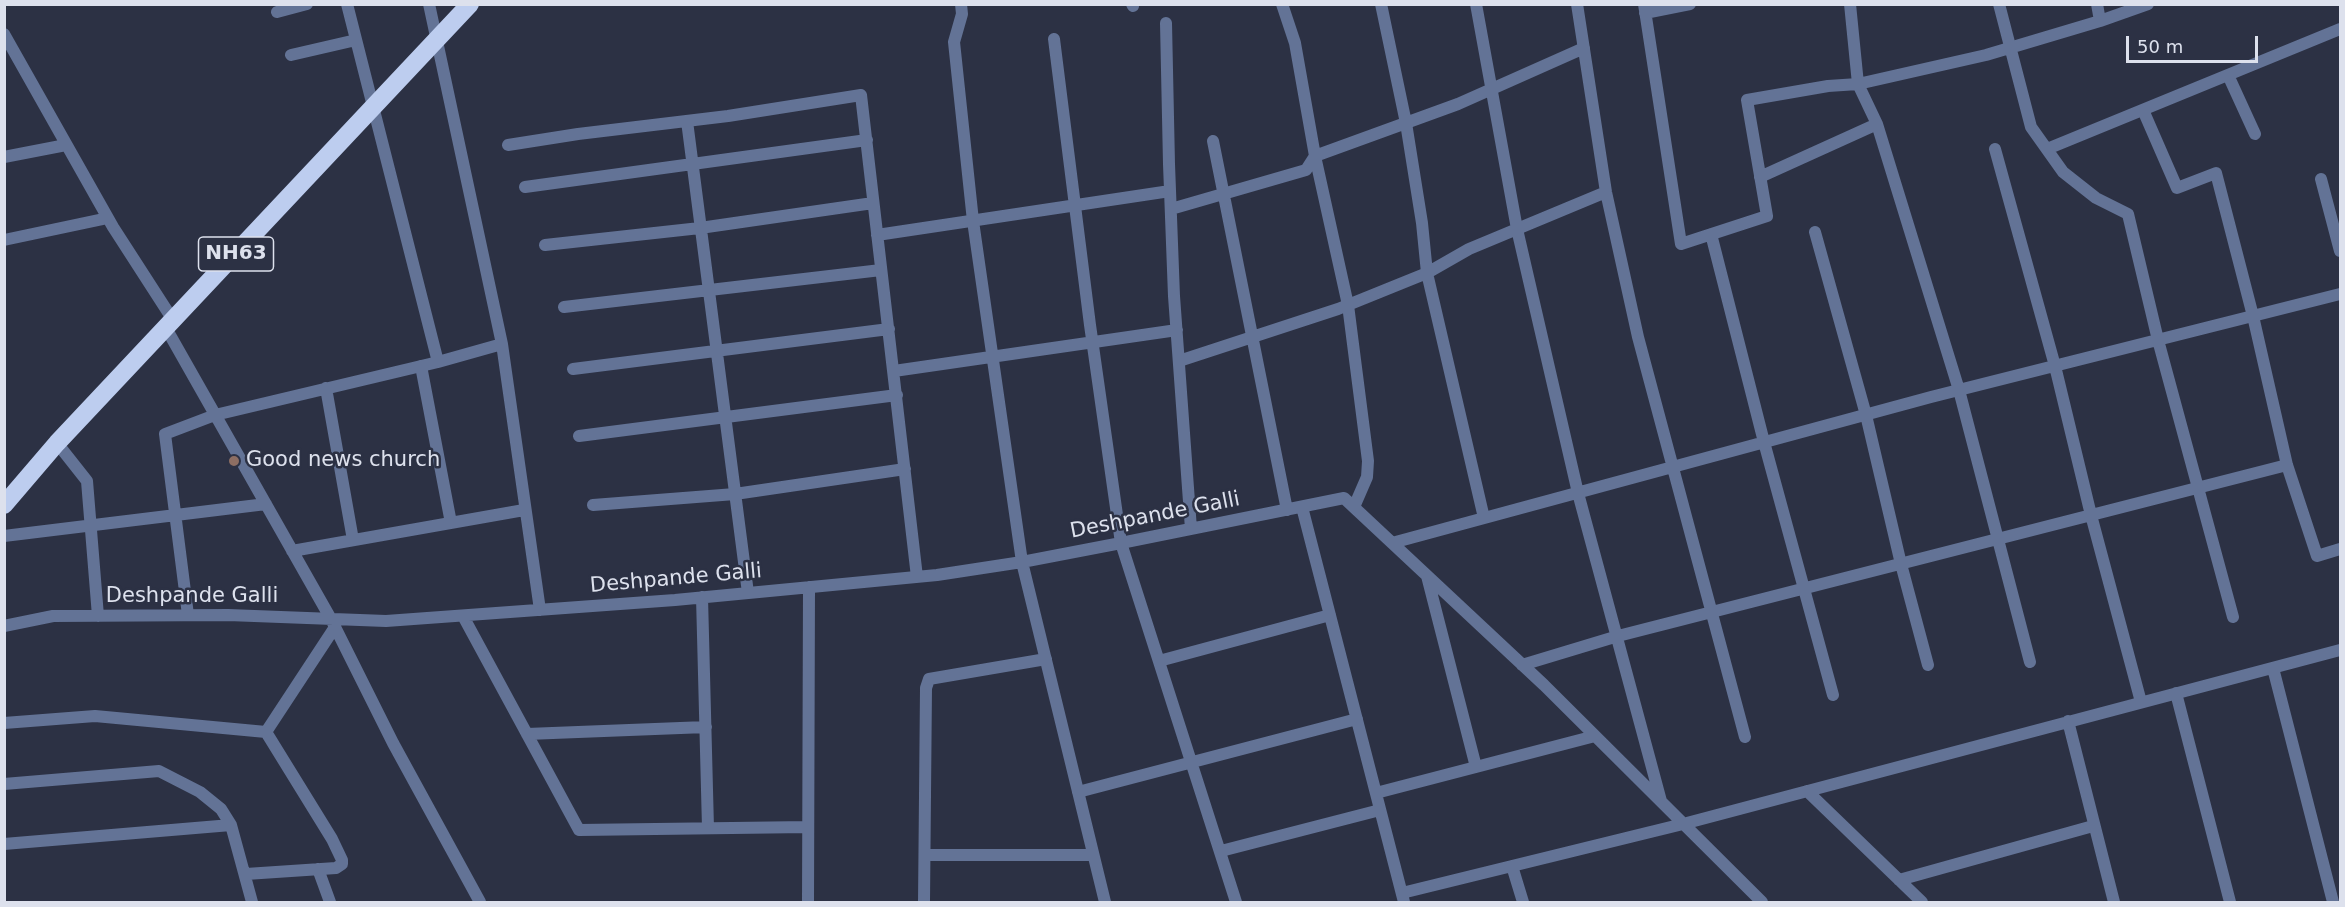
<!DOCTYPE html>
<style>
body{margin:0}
#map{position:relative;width:2345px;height:907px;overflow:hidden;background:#2c3144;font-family:"DejaVu Sans",sans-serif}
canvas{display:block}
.frame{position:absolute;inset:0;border:6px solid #dde1ed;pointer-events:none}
.scale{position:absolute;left:2126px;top:36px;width:132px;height:27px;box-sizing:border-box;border:3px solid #dde1ed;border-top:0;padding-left:8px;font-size:18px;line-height:21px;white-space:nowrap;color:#dde1ed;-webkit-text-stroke:4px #2c3144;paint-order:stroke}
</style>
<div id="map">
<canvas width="2345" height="907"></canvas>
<div class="frame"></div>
<div class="scale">50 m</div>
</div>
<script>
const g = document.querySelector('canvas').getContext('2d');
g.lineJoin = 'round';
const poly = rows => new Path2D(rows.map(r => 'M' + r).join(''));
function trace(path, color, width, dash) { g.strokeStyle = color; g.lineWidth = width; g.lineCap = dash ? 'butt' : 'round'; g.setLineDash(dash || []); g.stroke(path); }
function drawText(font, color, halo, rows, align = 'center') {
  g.font = font + ' "DejaVu Sans",sans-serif'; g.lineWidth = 5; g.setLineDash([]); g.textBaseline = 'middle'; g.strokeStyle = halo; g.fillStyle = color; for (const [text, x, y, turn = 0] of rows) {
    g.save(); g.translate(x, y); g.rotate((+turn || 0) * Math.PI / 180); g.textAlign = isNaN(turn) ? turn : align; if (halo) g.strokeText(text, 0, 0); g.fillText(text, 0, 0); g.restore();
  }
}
trace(poly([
 [347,4,438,362],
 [429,4,502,344,540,610],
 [961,4,962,14,954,42,973,221,1022,562,1105,902],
 [1132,4,1133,6],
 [1282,4,1295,43,1315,156,1348,305,1368,461,1367,477,1354,507],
 [1381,4,1406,123,1422,223,1427,273,1484,518],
 [1476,4,1517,229,1578,493,1661,801],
 [1577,4,1606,192,1638,337,1745,737],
 [1644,4,1681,244,1767,216,1747,100,1828,86,1858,84,1850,4],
 [1999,4,2031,127,2063,172,2096,198,2128,214,2158,340,2233,617],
 [2097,4,2100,21],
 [277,12,307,4],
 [1645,13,1690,4],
 [1166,23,1169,164,1174,296,1191,529],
 [4,34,113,227,173,320],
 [1054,39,1090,325,1121,543,1236,902],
 [291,55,356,40],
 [2228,75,2255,134],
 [2143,110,2177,188,2216,173,2253,316,2287,465,2317,556,2340,549],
 [687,121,748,593],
 [1213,141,1287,510],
 [508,145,578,134,728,116,861,95,917,577],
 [1995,149,2055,366,2091,515,2141,702],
 [2047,149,2340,29],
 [4,157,66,145],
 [1760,177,1877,124],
 [2321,179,2340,251],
 [525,187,867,140],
 [1171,209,1306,170,1315,156,1458,104,1584,48],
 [1815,232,1866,415,1901,564,1928,665],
 [1711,234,1764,442,1833,695],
 [877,235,1170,191],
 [4,240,108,218],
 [545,245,700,228,873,203],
 [564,307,881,270],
 [166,328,331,619,393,743,480,902],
 [1179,361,1338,309,1427,273,1469,249,1606,192],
 [421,366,451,523],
 [573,369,889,329],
 [894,371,1177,330],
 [326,388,353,540],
 [579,436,897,395],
 [57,443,87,481,98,616],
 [593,505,735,494,905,469],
 [1302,507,1404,902],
 [4,536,266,504],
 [1392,543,1931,397,2340,294],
 [292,551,524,510],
 [1427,576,1476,767],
 [702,597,708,828],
 [188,615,165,434,215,415,438,362,502,344],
 [463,616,579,830,808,827],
 [4,626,53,616,228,615,386,621,675,600,937,575,1022,562,1121,543,1344,498,1544,685,1762,902],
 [1159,661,1330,615],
 [2030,662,1959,390,1877,124,1858,84,1986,55,2100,21,2148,4],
 [1522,665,1618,636,2287,465],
 [2273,668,2333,902],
 [2176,693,2230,902],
 [2068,721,2114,902],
 [4,723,95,716,266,732],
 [527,734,706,727],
 [4,784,159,771,200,792,221,809,231,825,252,902],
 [1807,791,1922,902],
 [1078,792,1357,719],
 [1376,793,1595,736],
 [4,844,231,825],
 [1221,851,1380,810],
 [925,855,1093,855],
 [1512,866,1523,902],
 [318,869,330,902],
 [246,874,336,868,342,864,342,860,332,839,266,732,335,627],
 [1899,880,2093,826],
 [1402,893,1683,824,2340,650],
 [808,902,809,587],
 [924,902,926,688,929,679,1046,659]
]), '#637396', 12);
trace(poly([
 [4,505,57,443,470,4]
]), '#bdcdef', 18);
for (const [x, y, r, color] of [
 [234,461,6,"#8d6e63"]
]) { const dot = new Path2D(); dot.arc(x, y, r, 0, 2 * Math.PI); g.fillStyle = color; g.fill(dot); trace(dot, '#2c3144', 2); }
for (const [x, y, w] of [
 [236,254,75]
]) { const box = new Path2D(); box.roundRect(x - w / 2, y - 17, w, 34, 4.5); g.fillStyle = '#2c3144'; g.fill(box); trace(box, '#dde1ed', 1.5); }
drawText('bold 20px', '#dde1ed', null, [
 ["NH63",236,254]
]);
drawText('21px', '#dde1ed', '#2c3144', [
 ["Good news church",246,461]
], 'left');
drawText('21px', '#dde1ed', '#2c3144', [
 ["Deshpande Galli",1155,516,-11],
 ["Deshpande Galli",676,579,-5],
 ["Deshpande Galli",192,597]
]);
</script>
